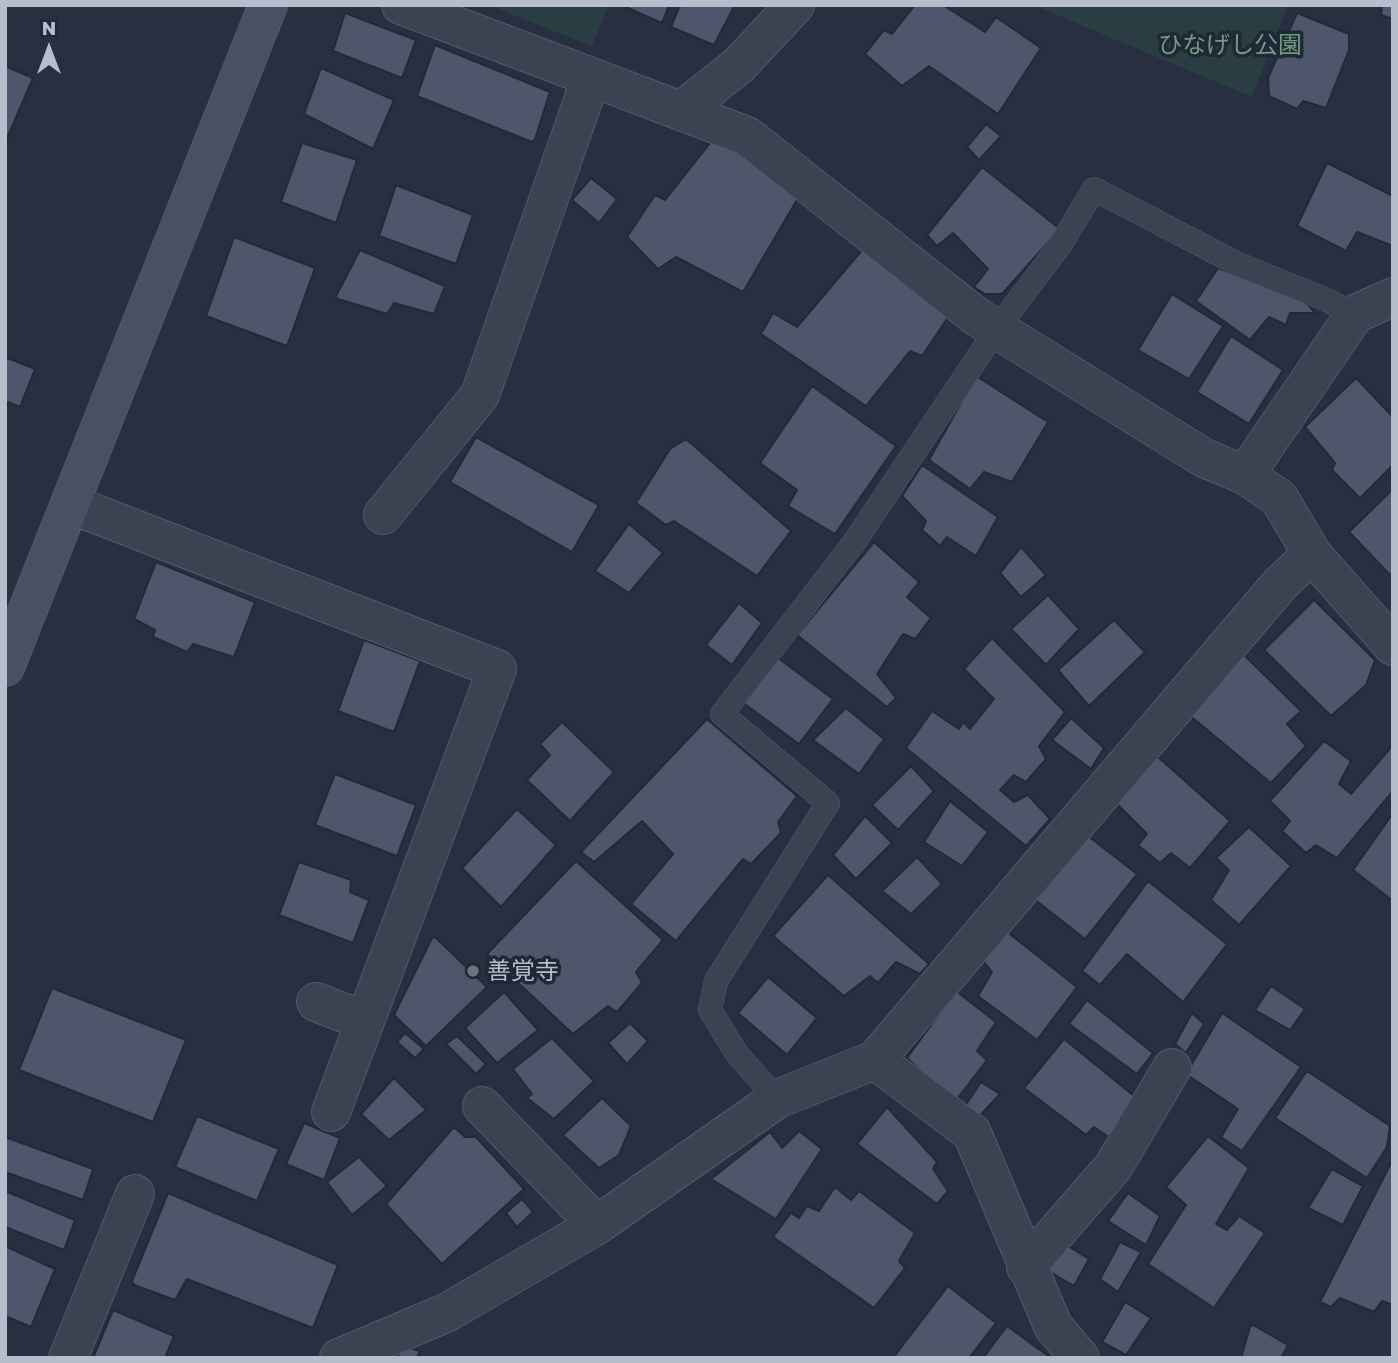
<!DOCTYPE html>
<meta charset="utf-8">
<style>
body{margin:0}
#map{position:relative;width:1398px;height:1363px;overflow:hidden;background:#272f41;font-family:"Golos Text",sans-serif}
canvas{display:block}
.frame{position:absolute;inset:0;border:7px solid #b8bdcb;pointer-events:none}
.north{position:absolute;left:14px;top:14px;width:70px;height:70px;-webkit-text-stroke:5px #202736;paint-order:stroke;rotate:0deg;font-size:19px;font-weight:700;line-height:28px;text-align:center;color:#b8bdcb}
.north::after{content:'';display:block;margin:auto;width:24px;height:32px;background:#b8bdcb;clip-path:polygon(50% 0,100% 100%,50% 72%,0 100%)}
</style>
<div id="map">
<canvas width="1398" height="1363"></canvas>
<div class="frame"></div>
<div class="north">N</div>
</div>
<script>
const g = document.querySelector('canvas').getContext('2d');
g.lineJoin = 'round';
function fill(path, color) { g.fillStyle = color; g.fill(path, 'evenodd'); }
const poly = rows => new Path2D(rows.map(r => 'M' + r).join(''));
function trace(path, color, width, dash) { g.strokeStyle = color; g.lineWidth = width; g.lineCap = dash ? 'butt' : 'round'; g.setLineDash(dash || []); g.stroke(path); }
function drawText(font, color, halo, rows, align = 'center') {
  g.font = font + ' "Golos Text","Noto Sans JP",sans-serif'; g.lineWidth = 7; g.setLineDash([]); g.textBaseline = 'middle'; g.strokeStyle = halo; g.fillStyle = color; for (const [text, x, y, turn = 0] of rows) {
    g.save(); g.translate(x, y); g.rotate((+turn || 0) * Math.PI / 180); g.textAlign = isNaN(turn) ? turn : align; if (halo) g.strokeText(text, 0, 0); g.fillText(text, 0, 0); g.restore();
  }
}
fill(poly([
 [488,5,609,5,592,46],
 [1033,5,1288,5,1252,97]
]), '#293d42');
const building = poly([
 [621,5,669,5,662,23,621,5],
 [680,5,735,5,714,45,671,27,680,5],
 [915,5,943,5,985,32,996,17,1041,48,998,114,929,66,902,86,865,54,884,30,892,34,915,5],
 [1382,5,1393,5,1393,19,1381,15,1382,5],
 [345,13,416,40,402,78,333,51,345,13],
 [1297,13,1349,34,1349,50,1326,108,1303,101,1297,109,1269,96,1268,78,1297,13],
 [435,45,550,92,535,139,532,142,417,96,435,45],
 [5,66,33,78,5,143,5,66],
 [321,68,394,100,373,149,304,114,321,68],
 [986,124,1001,136,979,160,967,147,986,124],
 [714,138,801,193,743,292,676,257,658,269,627,237,655,195,665,200,714,138],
 [302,143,357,160,336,223,281,202,302,143],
 [1327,163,1393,196,1393,246,1357,232,1346,251,1297,226,1327,163],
 [982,167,1060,229,1002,294,985,294,974,287,988,269,953,233,937,246,927,235,982,167],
 [591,178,617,199,599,223,572,200,591,178],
 [396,185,473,215,456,264,379,236,396,185],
 [234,237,315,268,287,346,206,316,234,237],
 [863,249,949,316,922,356,910,351,866,406,761,334,773,313,797,327,863,249],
 [360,250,445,286,434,314,394,303,387,314,335,298,360,250],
 [1218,268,1306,302,1315,313,1290,313,1286,325,1269,317,1250,340,1196,301,1218,268],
 [1172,294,1223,326,1189,379,1138,350,1172,294],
 [1231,336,1283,370,1249,424,1197,392,1231,336],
 [5,357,35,369,20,407,8,402,5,408,5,357],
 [976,376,1048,422,1012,482,984,472,970,489,929,460,976,376],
 [1356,378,1393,417,1393,465,1360,498,1332,470,1335,463,1305,427,1356,378],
 [812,386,896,446,835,534,788,506,797,490,760,463,812,386],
 [476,437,599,505,572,552,450,482,476,437],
 [686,439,791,531,757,576,674,521,666,525,636,503,670,449,686,439],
 [922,465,998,517,976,556,947,537,940,546,922,530,926,521,902,496,922,465],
 [1393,489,1393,578,1349,532,1393,489],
 [629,524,663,553,629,593,595,571,629,524],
 [874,542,919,582,907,597,931,618,915,639,903,634,877,674,896,698,887,707,797,635,874,542],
 [1021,547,1046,575,1021,597,1000,573,1021,547],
 [156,562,255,602,234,657,193,644,187,652,153,637,155,630,134,619,156,562],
 [1048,595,1079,629,1046,665,1011,629,1048,595],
 [1314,600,1375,660,1366,685,1331,716,1264,650,1314,600],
 [739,603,762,623,732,665,706,645,739,603],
 [1114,620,1145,652,1089,706,1058,670,1114,620],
 [992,638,1065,712,1039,746,1046,759,1026,782,1014,775,1000,790,1014,802,1028,795,1050,819,1026,846,906,748,932,711,959,729,963,722,970,729,994,699,964,669,992,638],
 [364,640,420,661,394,732,338,711,364,640],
 [1239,650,1301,711,1287,724,1306,746,1271,783,1182,709,1239,650],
 [778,658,833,699,799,744,742,702,778,658],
 [846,708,884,739,859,774,813,740,846,708],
 [1071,718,1104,748,1091,769,1052,740,1071,718],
 [707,719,797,796,778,822,781,833,751,864,743,859,676,941,631,904,673,854,642,821,594,862,581,852,707,719],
 [562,722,614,772,570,821,527,780,550,755,540,744,562,722],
 [1324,741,1351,761,1339,784,1351,794,1393,745,1393,791,1337,858,1316,845,1306,853,1282,831,1290,821,1270,801,1324,741],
 [1158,757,1230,821,1190,868,1171,853,1160,863,1138,845,1147,834,1115,802,1158,757],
 [911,766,934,791,898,830,872,805,911,766],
 [335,774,416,805,397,856,315,825,335,774],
 [950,801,988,832,962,866,924,842,950,801],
 [517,809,556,845,501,907,462,868,517,809],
 [865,816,892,843,856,879,833,855,865,816],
 [1391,816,1393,817,1393,901,1353,870,1391,816],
 [1249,827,1291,866,1239,925,1211,900,1229,870,1216,858,1249,827],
 [1079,829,1137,874,1085,939,1029,895,1079,829],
 [917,857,942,884,911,914,882,891,917,857],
 [576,861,663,940,636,972,642,983,617,1012,608,1006,573,1034,487,954,576,861],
 [299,862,351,880,350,892,369,900,353,943,279,915,299,862],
 [828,875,929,964,920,974,896,962,878,983,870,976,844,996,773,936,828,875],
 [1148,881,1227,944,1183,1002,1127,954,1100,985,1082,971,1148,881],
 [1006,931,1077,987,1037,1040,978,996,992,972,982,959,1006,931],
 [435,937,487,987,426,1046,394,1015,432,938,435,937],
 [768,977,817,1018,787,1055,738,1013,768,977],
 [1271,986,1305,1009,1290,1030,1255,1010,1271,986],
 [52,988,186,1040,153,1122,19,1070,52,988],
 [956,991,996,1022,977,1051,987,1060,954,1103,907,1058,956,991],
 [504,992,538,1030,497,1063,465,1028,504,992],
 [1087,1000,1153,1053,1137,1074,1069,1024,1087,1000],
 [1192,1013,1204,1024,1186,1053,1175,1044,1192,1013],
 [1222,1013,1301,1067,1242,1151,1221,1137,1238,1109,1186,1074,1222,1013],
 [630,1023,648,1041,627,1064,608,1043,630,1023],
 [405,1033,424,1049,415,1058,397,1042,405,1033],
 [457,1036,486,1064,476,1074,446,1044,457,1036],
 [552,1038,594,1081,554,1119,527,1098,532,1094,513,1069,552,1038],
 [1064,1039,1134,1096,1110,1138,1094,1127,1086,1135,1024,1088,1064,1039],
 [1307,1071,1390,1126,1387,1147,1367,1178,1275,1118,1307,1071],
 [394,1078,426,1110,389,1140,361,1114,394,1078],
 [981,1082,1000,1094,976,1120,963,1109,981,1082],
 [602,1098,631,1126,619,1155,599,1168,563,1135,602,1098],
 [887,1107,937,1162,933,1169,948,1191,937,1204,857,1144,887,1107],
 [197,1116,279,1149,257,1201,175,1167,197,1116],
 [304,1123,340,1138,324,1180,286,1164,304,1123],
 [454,1127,465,1137,476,1137,524,1189,442,1264,386,1204,454,1127],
 [799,1131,822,1149,776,1219,711,1179,770,1132,782,1148,799,1131],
 [1208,1136,1249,1168,1216,1224,1227,1230,1239,1216,1265,1233,1214,1308,1148,1264,1186,1205,1166,1187,1208,1136],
 [5,1137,93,1169,83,1200,5,1172,5,1137],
 [359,1157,387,1186,352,1215,327,1182,359,1157],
 [1393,1159,1393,1305,1382,1301,1374,1312,1340,1298,1331,1307,1320,1302,1393,1159],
 [1332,1169,1363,1186,1343,1225,1308,1208,1332,1169],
 [835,1187,851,1200,859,1191,915,1233,899,1261,905,1268,874,1308,773,1237,791,1213,799,1218,807,1206,819,1211,835,1187],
 [5,1191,75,1220,64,1250,5,1227,5,1191],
 [168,1193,338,1265,313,1328,187,1279,175,1300,134,1285,132,1281,168,1193],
 [1128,1193,1160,1216,1146,1245,1108,1221,1128,1193],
 [522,1199,533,1212,517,1227,506,1213,522,1199],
 [1120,1242,1141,1252,1118,1292,1100,1279,1120,1242],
 [1063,1243,1089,1259,1074,1286,1047,1270,1063,1243],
 [5,1246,55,1269,31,1327,5,1316,5,1246],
 [948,1286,996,1323,969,1358,893,1358,948,1286],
 [1125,1302,1151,1318,1126,1355,1102,1342,1125,1302],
 [113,1310,174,1336,165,1358,93,1358,113,1310],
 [1253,1325,1288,1345,1281,1358,1241,1358,1250,1327,1253,1325],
 [1007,1326,1051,1358,983,1358,1007,1326],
 [402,1346,420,1351,417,1358,397,1358,402,1346]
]);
fill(building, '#4d566a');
trace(building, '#222938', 2);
const lane = poly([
 [777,1099,737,1054,710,1010,716,981,828,803,722,714,855,541,996,330,1061,244,1094,189,1234,262,1327,300,1355,314]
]);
const street = poly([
 [401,5,747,136,977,317,1204,458,1245,475,1279,498,1312,554,1393,646],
 [681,111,739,65,795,5],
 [1245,475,1355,314,1393,297],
 [70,504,497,669,331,1112],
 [383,515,480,395,591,78],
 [316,1002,365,1021],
 [875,1060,972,1133,1053,1326,1080,1358],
 [482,1106,597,1225],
 [1026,1267,1113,1167,1172,1068],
 [68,1358,135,1194],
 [339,1358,446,1313,597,1225,777,1099,875,1060,1280,584,1312,554]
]);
const secondary = poly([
 [5,667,268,5]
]);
trace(lane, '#535a68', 24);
trace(street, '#535a68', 40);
trace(secondary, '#535a68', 40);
trace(lane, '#3b4251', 23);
trace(street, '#3b4251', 38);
trace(secondary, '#495064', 38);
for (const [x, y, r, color] of [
 [473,971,7,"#6b7280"]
]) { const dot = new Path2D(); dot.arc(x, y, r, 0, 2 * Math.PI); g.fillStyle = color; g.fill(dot); trace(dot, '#202736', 2.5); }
drawText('24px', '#709b7f', '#202736', [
 ["ひなげし公園",1230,45]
]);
drawText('24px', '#b8bdcb', '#202736', [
 ["善覚寺",487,971]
], 'left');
</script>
